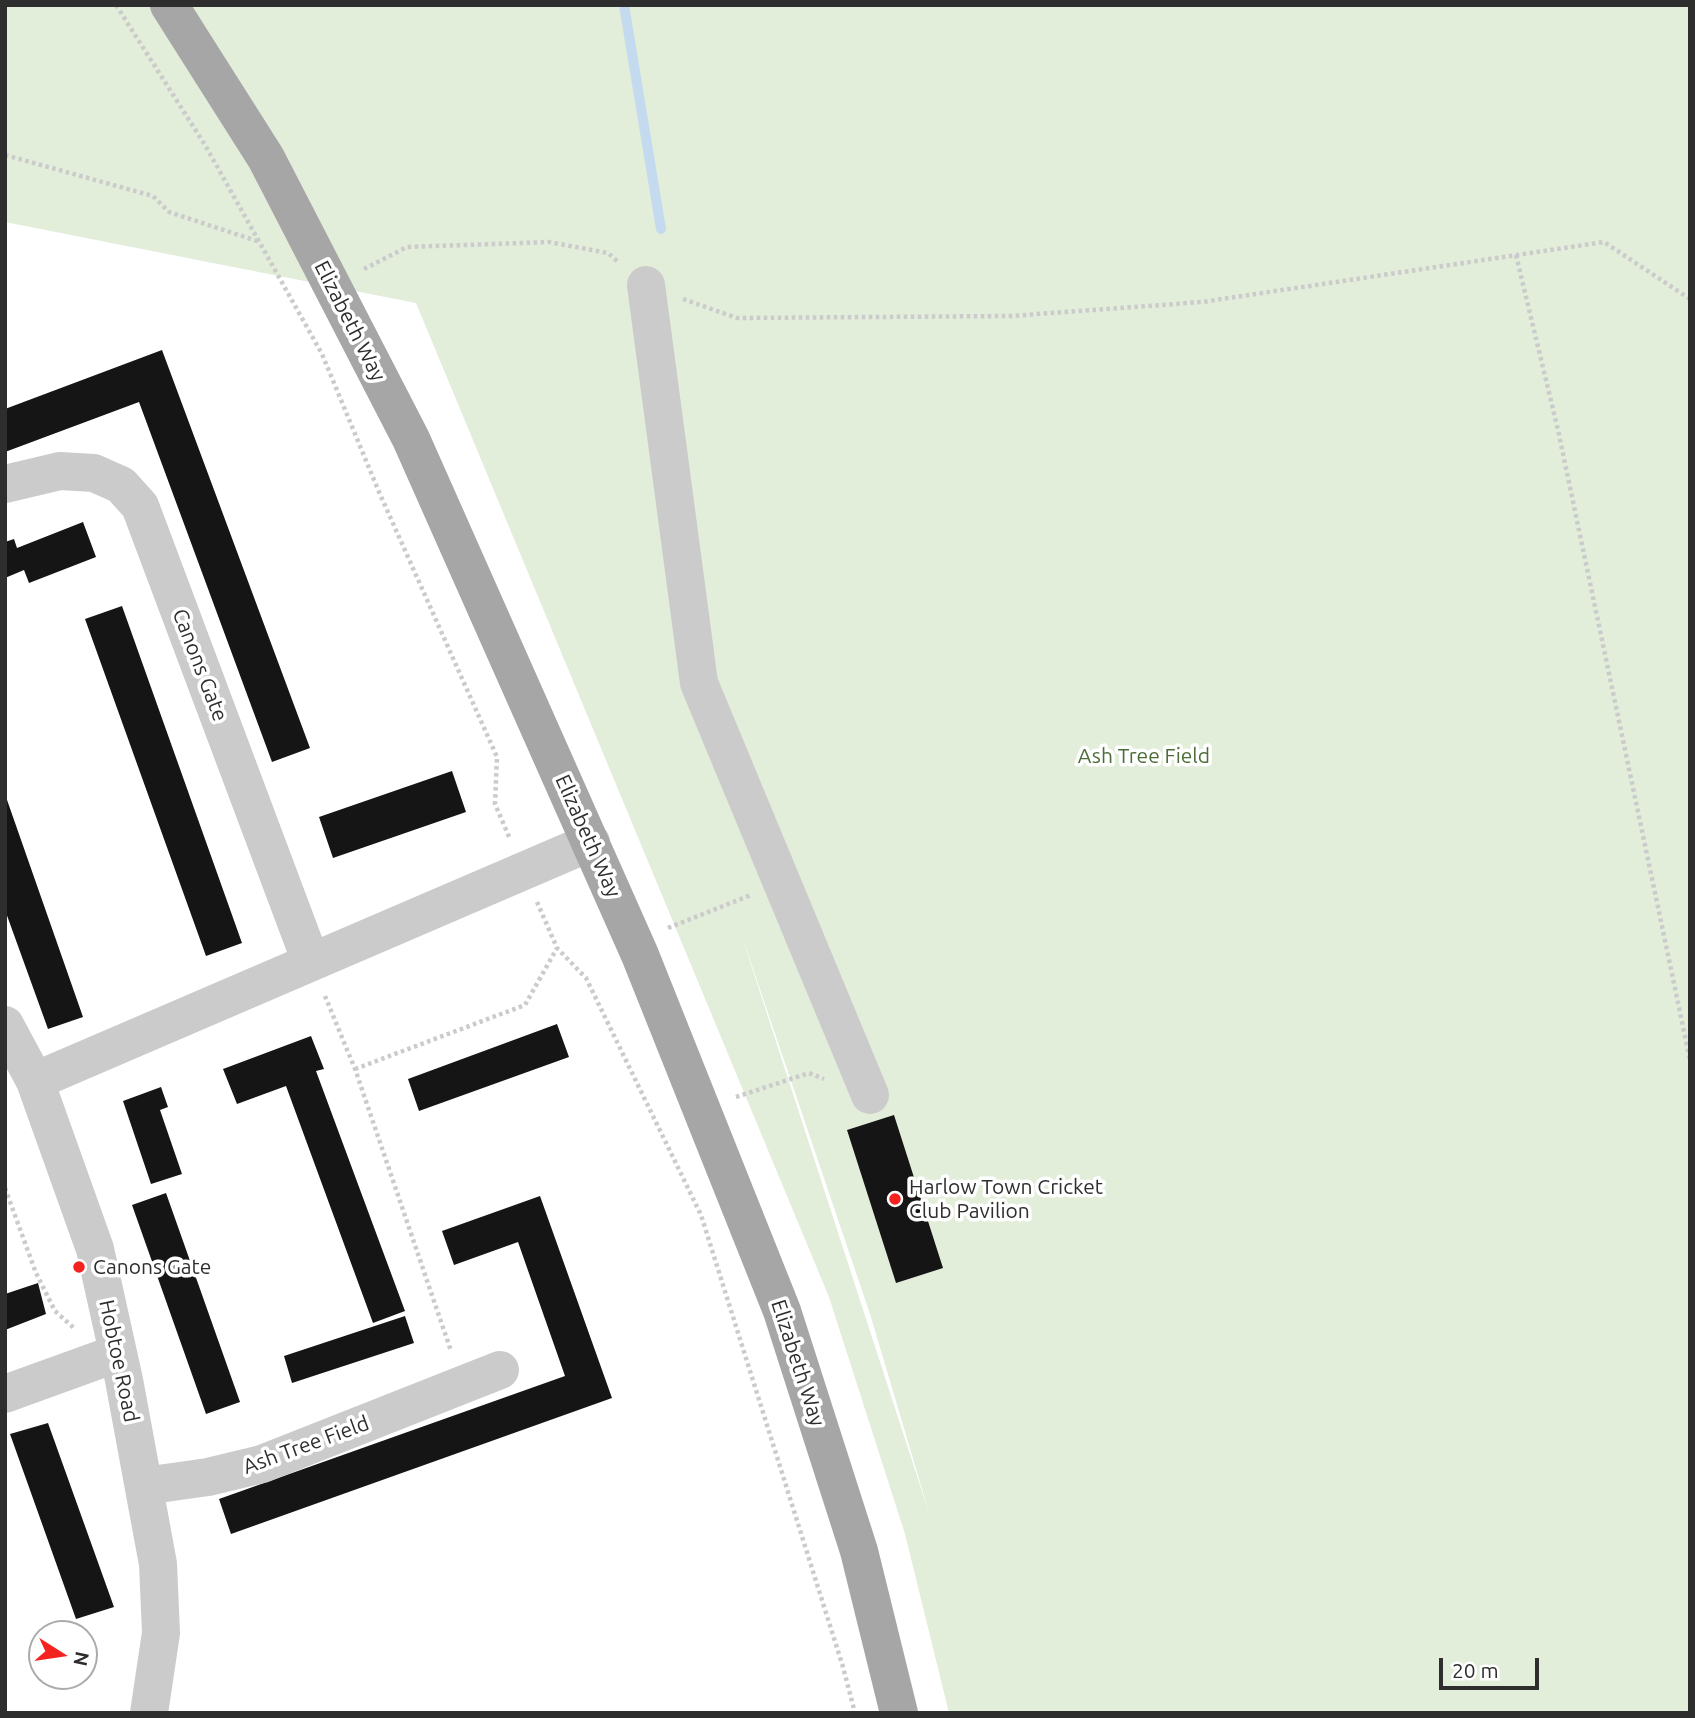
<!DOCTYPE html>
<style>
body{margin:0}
#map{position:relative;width:1695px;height:1718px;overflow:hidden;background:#fff;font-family:Ubuntu,sans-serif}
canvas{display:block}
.frame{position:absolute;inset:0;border:7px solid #2e2e2e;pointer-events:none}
.north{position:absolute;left:28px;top:1620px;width:70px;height:70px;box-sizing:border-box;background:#fff;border:2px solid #ababab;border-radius:50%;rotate:102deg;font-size:19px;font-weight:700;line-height:28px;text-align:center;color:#2e2e2e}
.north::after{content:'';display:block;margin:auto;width:24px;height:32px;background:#f5231f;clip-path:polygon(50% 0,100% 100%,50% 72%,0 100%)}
.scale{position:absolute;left:1439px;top:1658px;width:100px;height:32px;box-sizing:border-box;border:4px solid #2e2e2e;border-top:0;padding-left:9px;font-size:21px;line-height:24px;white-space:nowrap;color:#2e2e2e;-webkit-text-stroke:5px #fff;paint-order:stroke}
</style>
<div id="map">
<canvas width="1695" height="1718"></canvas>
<div class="frame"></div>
<div class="north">N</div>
<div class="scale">20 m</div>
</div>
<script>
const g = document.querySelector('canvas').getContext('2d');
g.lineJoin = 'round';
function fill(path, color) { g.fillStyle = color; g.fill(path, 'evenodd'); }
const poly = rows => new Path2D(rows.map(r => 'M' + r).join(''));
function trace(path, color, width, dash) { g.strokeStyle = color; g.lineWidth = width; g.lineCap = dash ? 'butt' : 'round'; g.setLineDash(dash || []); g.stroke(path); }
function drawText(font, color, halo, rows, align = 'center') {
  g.font = font + ' Ubuntu,sans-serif'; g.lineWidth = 7; g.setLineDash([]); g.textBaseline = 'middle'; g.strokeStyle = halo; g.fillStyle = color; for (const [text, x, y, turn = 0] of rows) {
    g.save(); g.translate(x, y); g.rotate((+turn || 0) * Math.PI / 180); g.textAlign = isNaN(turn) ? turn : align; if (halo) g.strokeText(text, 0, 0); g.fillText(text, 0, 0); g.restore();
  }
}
fill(poly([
 [5,5,1690,5,1690,1713,949,1713,905,1534,829,1297,416,303,5,222],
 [745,945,871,1317,930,1516,745,946]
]), '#e2edda');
trace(poly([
 [624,5,661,229]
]), '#c4daef', 10);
fill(poly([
 [162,350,310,748,272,762,139,402,5,452,5,409],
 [83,522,96,557,29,583,24,570,5,578,5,542,14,539,17,548],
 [122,606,242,943,206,956,85,619],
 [452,771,466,812,333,858,319,817],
 [6,797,83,1017,48,1029,5,910],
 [557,1024,569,1057,419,1111,408,1079],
 [311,1036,324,1069,316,1071,405,1311,373,1323,286,1086,237,1104,223,1069],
 [161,1087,168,1107,160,1110,182,1174,151,1184,123,1101],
 [894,1115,943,1268,896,1283,847,1130],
 [166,1193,240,1402,206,1414,132,1205],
 [540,1196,612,1398,231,1534,219,1499,565,1376,518,1242,454,1265,442,1231],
 [38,1283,46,1314,5,1330,5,1294],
 [405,1316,414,1343,292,1383,284,1356],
 [48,1423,114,1607,76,1619,10,1434]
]), '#151515');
trace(poly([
 [116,5,205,145,322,354,379,492,497,757,495,804,510,839],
 [5,155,153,196,169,212,260,242],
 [1516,255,1558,430,1690,1060],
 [364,269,407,247,549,242,608,253,618,262],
 [683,299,737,318,1011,316,1202,302,1604,242,1690,299],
 [537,902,557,948,586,978,701,1215,843,1667,855,1713],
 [668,928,751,895],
 [325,996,355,1069,451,1351],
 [355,1069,525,1005,557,948],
 [736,1097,809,1073,824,1079],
 [5,1188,36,1273,55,1311,75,1329]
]), '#cbcbcb', 4.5, [3.5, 3.5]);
trace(poly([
 [646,285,699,683,870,1095],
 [5,484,60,471,94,473,121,485,140,506,311,962],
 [5,1025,35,1081,95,1249,124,1380,158,1564,161,1633,149,1713],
 [35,1081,591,842],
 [5,1394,118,1353],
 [144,1486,208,1477,262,1464,500,1370]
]), '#cbcbcb', 38);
trace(poly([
 [169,5,266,158,411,439,640,955,782,1311,859,1551,899,1713]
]), '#a6a6a6', 38);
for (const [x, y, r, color] of [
 [895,1199,7,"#f5231f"],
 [79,1267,7,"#f5231f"]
]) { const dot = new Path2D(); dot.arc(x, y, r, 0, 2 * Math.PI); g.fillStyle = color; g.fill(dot); trace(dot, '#fff', 2.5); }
drawText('21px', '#2e2e2e', '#fff', [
 ["Elizabeth Way",350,321,63],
 ["Canons Gate",200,665,69],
 ["Elizabeth Way",588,836,66],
 ["Hobtoe Road",119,1361,78],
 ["Elizabeth Way",798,1363,72],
 ["Ash Tree Field",306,1445,-20]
]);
drawText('21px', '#4c6d37', '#fff', [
 ["Ash Tree Field",1144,756]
]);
drawText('21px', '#2e2e2e', '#fff', [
 ["Harlow Town Cricket",909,1187],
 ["Club Pavilion",909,1211],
 ["Canons Gate",93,1267]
], 'left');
</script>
